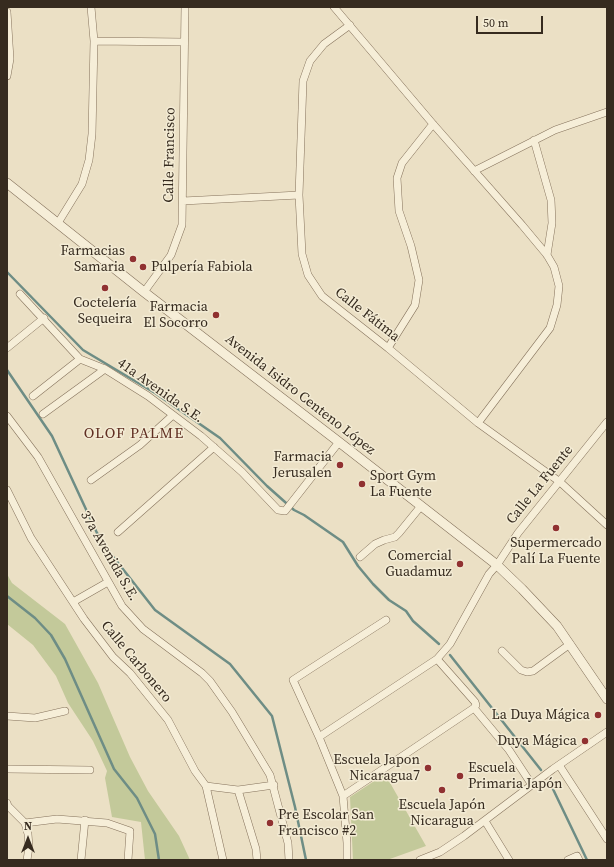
<!DOCTYPE html>
<meta charset="utf-8">
<style>
body{margin:0}
#map{position:relative;width:614px;height:867px;overflow:hidden;background:#ebe0c5;font-family:"Source Serif 4",serif}
canvas{display:block}
.frame{position:absolute;inset:0;border:8px solid #362b1f;pointer-events:none}
.north{position:absolute;left:8px;top:819px;width:40px;height:40px;-webkit-text-stroke:3px #f3ebd4;paint-order:stroke;rotate:0deg;font-size:11px;font-weight:700;line-height:16px;text-align:center;color:#362b1f}
.north::after{content:'';display:block;margin:auto;width:14px;height:18px;background:#362b1f;clip-path:polygon(50% 0,100% 100%,50% 72%,0 100%)}
.scale{position:absolute;left:476px;top:16px;width:67px;height:18px;box-sizing:border-box;border:2px solid #362b1f;border-top:0;padding-left:5px;font-size:12px;line-height:14px;white-space:nowrap;color:#362b1f;-webkit-text-stroke:3px #f3ebd4;paint-order:stroke}
</style>
<div id="map">
<canvas width="614" height="867"></canvas>
<div class="frame"></div>
<div class="north">N</div>
<div class="scale">50 m</div>
</div>
<script>
const g = document.querySelector('canvas').getContext('2d');
g.lineJoin = 'round';
function fill(path, color) { g.fillStyle = color; g.fill(path, 'evenodd'); }
const poly = rows => new Path2D(rows.map(r => 'M' + r).join(''));
function trace(path, color, width, dash) { g.strokeStyle = color; g.lineWidth = width; g.lineCap = dash ? 'butt' : 'round'; g.setLineDash(dash || []); g.stroke(path); }
function drawText(font, color, halo, rows, align = 'center') {
  g.font = font + ' "Source Serif 4",serif'; g.lineWidth = 3; g.setLineDash([]); g.textBaseline = 'middle'; g.strokeStyle = halo; g.fillStyle = color; for (const [text, x, y, turn = 0] of rows) {
    g.save(); g.translate(x, y); g.rotate((+turn || 0) * Math.PI / 180); g.textAlign = isNaN(turn) ? turn : align; if (halo) g.strokeText(text, 0, 0); g.fillText(text, 0, 0); g.restore();
  }
}
fill(poly([
 [7,574,12,583,65,624,98,683,130,757,148,791,179,836,190,860,145,860,141,822,112,817,105,778,107,771,93,741,68,703,56,676,33,645,7,624],
 [385,774,426,846,387,860,353,860,350,797]
]), '#c3c99a');
trace(poly([
 [7,272,83,350,155,393,220,438,267,486,294,510,304,515,343,542,358,566,373,584,389,600,406,611,413,621,439,644],
 [7,370,52,436,97,533,104,545,155,610,230,664,272,716,295,807,306,860],
 [7,596,35,618,51,635,65,659,114,769,137,798,155,834,159,860],
 [450,655,541,770],
 [552,787,587,860]
]), '#6e8d85', 2.5);
const minor = poly([
 [334,7,433,124,522,225,547,255,554,267,559,286,557,305,550,328,478,423],
 [7,12,10,59,7,76],
 [350,25,324,44,310,61,303,81,299,195,302,254,308,275,322,296,388,348,478,423,560,482,607,525],
 [94,41,184,42],
 [534,140,551,200,552,223,547,255],
 [474,171,555,130,607,112],
 [183,201,299,195],
 [58,223,82,184,89,160,92,134,94,41,91,7],
 [144,292,171,255,182,225,185,7],
 [20,294,80,359,105,369,148,396,201,436,242,472,278,510,285,511,339,442],
 [7,348,44,318],
 [388,348,415,305,419,280,411,246,399,211,397,178,402,163,433,124],
 [33,396,80,359],
 [43,414,105,369],
 [7,416,38,457,122,606,143,629,202,673,210,681,232,712,270,775,288,843,289,860],
 [91,480,140,445,173,415],
 [7,490,31,538,84,619,113,657,130,673,168,720,195,771,206,786,223,860],
 [118,532,214,447],
 [360,557,375,544,384,540,395,537,399,533,421,506],
 [73,602,108,582],
 [502,651,521,670,527,672,533,671,570,644],
 [474,708,509,750,532,785],
 [7,716,35,718,65,711],
 [319,737,437,659,450,644,489,574,497,565,518,533,607,422],
 [559,765,607,839],
 [7,769,90,770],
 [206,786,238,790,274,785],
 [238,790,256,849,257,860],
 [343,796,474,708,476,705,475,702,437,659],
 [7,803,8,806,25,823,28,834,29,847,27,860],
 [485,821,509,860],
 [25,823,57,819,107,823,130,831,128,860],
 [81,860,85,820],
 [347,860,347,843,343,796,319,737,293,680,386,620],
 [420,860,440,852,464,836,553,769,607,732],
 [568,860,577,856,579,860]
]);
const tertiary = poly([
 [7,183,144,292,339,442,497,565,522,589,557,626,607,699]
]);
trace(minor, '#85725c', 8);
trace(tertiary, '#85725c', 10);
trace(minor, '#f6eed8', 7);
trace(tertiary, '#f6eed8', 9);
for (const [x, y, r, color] of [
 [133,259,4,"#903131"],
 [143,267,4,"#903131"],
 [105,288,4,"#903131"],
 [216,315,4,"#903131"],
 [340,465,4,"#903131"],
 [362,484,4,"#903131"],
 [556,528,4,"#903131"],
 [460,564,4,"#903131"],
 [598,715,4,"#903131"],
 [585,741,4,"#903131"],
 [428,768,4,"#903131"],
 [460,776,4,"#903131"],
 [442,790,4,"#903131"],
 [270,823,4,"#903131"]
]) { const dot = new Path2D(); dot.arc(x, y, r, 0, 2 * Math.PI); g.fillStyle = color; g.fill(dot); trace(dot, '#f3ebd4', 1.5); }
drawText('14px', '#362b1f', '#f3ebd4', [
 ["Calle Francisco",170,155,-89],
 ["Calle Fátima",367,315,38],
 ["41a Avenida S.E.",160,391,35],
 ["Avenida Isidro Centeno López",300,395,38],
 ["Calle La Fuente",540,485,-51],
 ["37a Avenida S.E.",109,556,60],
 ["Calle Carbonero",136,662,50]
]);
drawText('14px', '#362b1f', '#f3ebd4', [
 ["Farmacias",125,251],
 ["Samaria",125,267],
 ["Pulpería Fabiola",151,267,"left"],
 ["Coctelería",105,303,"center"],
 ["Sequeira",105,319,"center"],
 ["Farmacia",208,307],
 ["El Socorro",208,323],
 ["Farmacia",332,457],
 ["Jerusalen",332,473],
 ["Sport Gym",370,476,"left"],
 ["La Fuente",370,492,"left"],
 ["Supermercado",556,543,"center"],
 ["Palí La Fuente",556,559,"center"],
 ["Comercial",452,556],
 ["Guadamuz",452,572],
 ["La Duya Mágica",590,715],
 ["Duya Mágica",577,741],
 ["Escuela Japon",420,760],
 ["Nicaragua7",420,776],
 ["Escuela",468,768,"left"],
 ["Primaria Japón",468,784,"left"],
 ["Escuela Japón",442,805,"center"],
 ["Nicaragua",442,821,"center"],
 ["Pre Escolar San",278,815,"left"],
 ["Francisco #2",278,831,"left"]
], 'right');
g.letterSpacing = '1px';
drawText('15px', '#602f22', '#f3ebd4', [
 ["OLOF PALME",134,434]
]);
g.letterSpacing = '0px';
</script>
